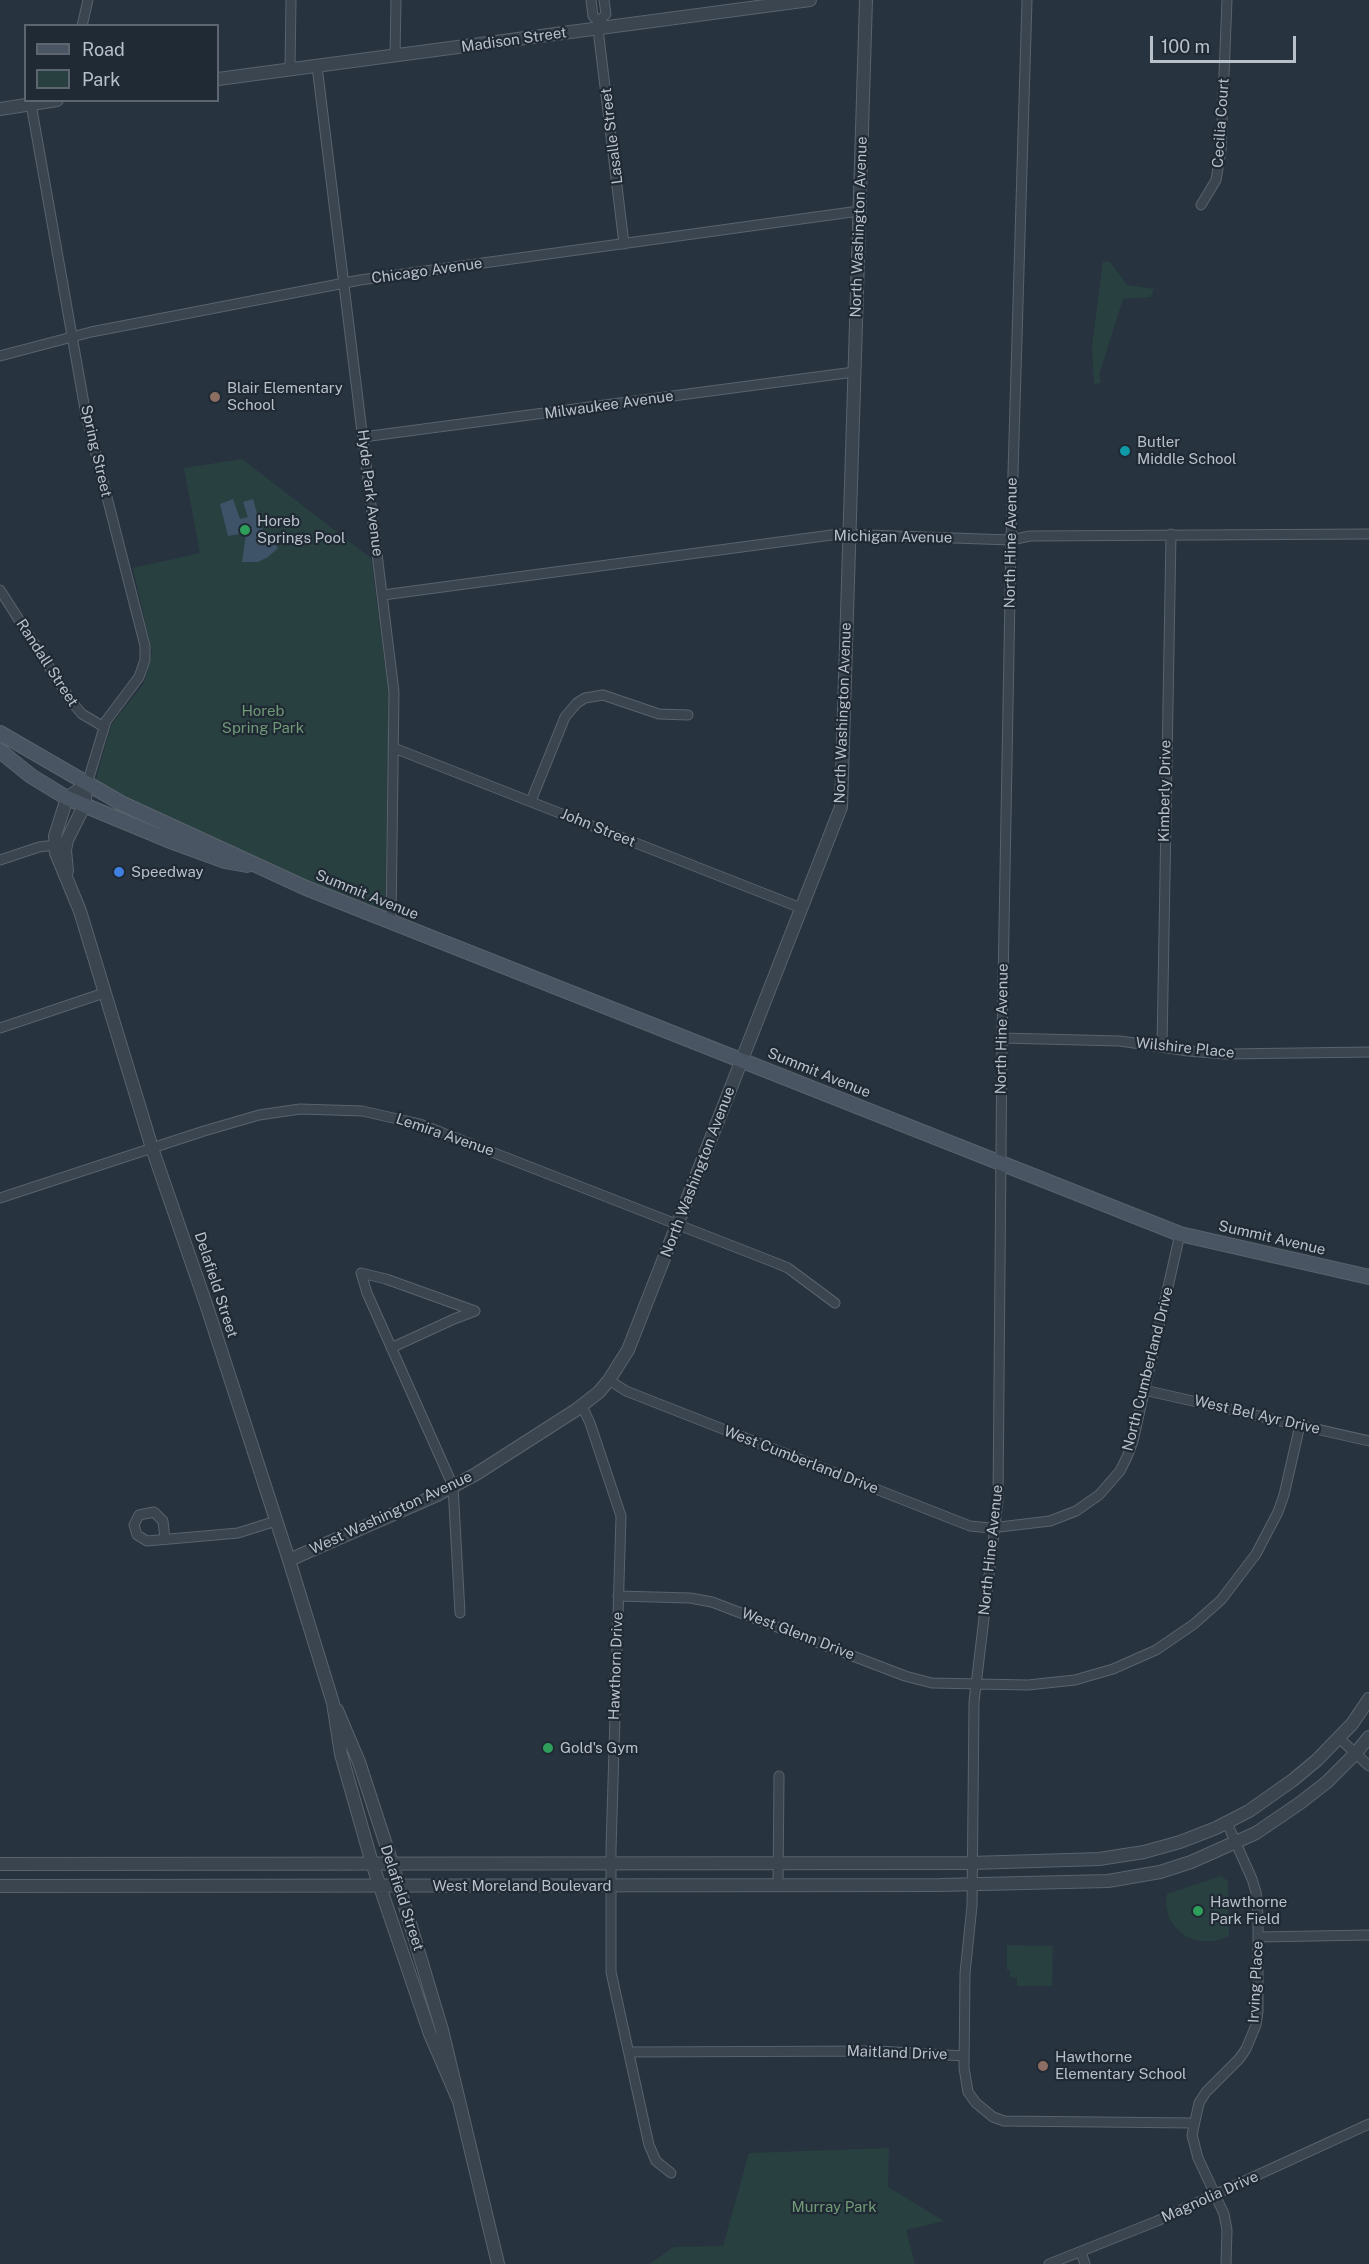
<!DOCTYPE html>
<style>
body{margin:0}
#map{position:relative;width:1369px;height:2264px;overflow:hidden;background:#27333f;font-family:"Public Sans",sans-serif}
canvas{display:block}
.legend{position:absolute;left:24px;top:24px;width:195px;height:78px;box-sizing:border-box;background:#202a34;border:2px solid #5d6670;margin:0;padding:8px 10px;list-style:none;font-size:18px;color:#b8c0ca}
.legend li{display:flex;align-items:center;gap:12px;height:30px}
.legend b{width:30px;border:2px solid #5d6670}
.scale{position:absolute;left:1150px;top:36px;width:146px;height:27px;box-sizing:border-box;border:3px solid #b8c0ca;border-top:0;padding-left:8px;font-size:18px;line-height:21px;white-space:nowrap;color:#b8c0ca;-webkit-text-stroke:4px #202a34;paint-order:stroke}
</style>
<div id="map">
<canvas width="1369" height="2264"></canvas>
<ul class="legend">
<li><b style="height:8px;background:#495562"></b>Road</li>
<li><b style="height:16px;background:#294040"></b>Park</li>
</ul>
<div class="scale">100 m</div>
</div>
<script>
const g = document.querySelector('canvas').getContext('2d');
g.lineJoin = 'round';
function fill(path, color) { g.fillStyle = color; g.fill(path, 'evenodd'); }
const poly = rows => new Path2D(rows.map(r => 'M' + r).join(''));
function trace(path, color, width, dash) { g.strokeStyle = color; g.lineWidth = width; g.lineCap = dash ? 'butt' : 'round'; g.setLineDash(dash || []); g.stroke(path); }
function drawText(font, color, halo, rows, align = 'center') {
  g.font = font + ' "Public Sans",sans-serif'; g.lineWidth = 4.5; g.setLineDash([]); g.textBaseline = 'middle'; g.strokeStyle = halo; g.fillStyle = color; for (const [text, x, y, turn = 0] of rows) {
    g.save(); g.translate(x, y); g.rotate((+turn || 0) * Math.PI / 180); g.textAlign = isNaN(turn) ? turn : align; if (halo) g.strokeText(text, 0, 0); g.fillText(text, 0, 0); g.restore();
  }
}
fill(poly([
 [1103,261,1110,262,1127,285,1154,289,1151,297,1123,299,1099,375,1101,383,1094,384,1092,346],
 [242,459,371,558,389,695,385,911,310,883,95,783,111,725,144,683,152,652,133,568,200,553,184,468],
 [1221,1876,1228,1881,1229,1936,1216,1941,1200,1941,1186,1937,1176,1928,1169,1918,1166,1904,1167,1894],
 [1007,1945,1053,1946,1052,1986,1017,1986,1017,1978,1010,1977,1010,1970,1007,1970],
 [889,2148,888,2187,944,2221,906,2230,915,2264,649,2264,674,2247,723,2246,749,2153]
]), '#294040');
fill(poly([
 [233,499,240,519,248,517,243,502,253,499,261,527,278,548,268,557,258,562,242,562,246,533,228,536,220,504]
]), '#3e5367');
const minor = poly([
 [591,0,593,16,599,22],
 [604,0,606,14,599,22,598,29,624,244],
 [1027,0,1011,540,1002,1038,998,1500,974,1702,972,1906,965,1973,964,2068,968,2092,976,2103,993,2117,1004,2121,1193,2123],
 [82,26,88,0],
 [395,56,396,0],
 [317,66,394,692,391,922],
 [290,70,291,0],
 [31,104,86,415,145,646,145,660,139,677,106,721,87,784],
 [1201,205,1216,180,1221,150,1227,0],
 [0,356,91,332,360,280,859,211],
 [363,437,854,372],
 [0,590,71,701,82,714,104,727],
 [383,595,839,534,1011,540,1030,536,1369,534],
 [394,748,801,908],
 [531,801,565,717,577,703,585,698,603,695,659,714,688,715],
 [0,860,39,847,55,845],
 [0,1028,104,993],
 [1002,1038,1120,1041,1188,1051,1226,1054,1369,1052],
 [1162,1047,1171,534],
 [0,1198,204,1131,259,1115,300,1109,362,1111,420,1124,776,1263,788,1268,835,1303],
 [391,1348,454,1319,475,1311],
 [609,1380,626,1391,970,1526,991,1528,1050,1521,1076,1511,1099,1495,1120,1471,1127,1457,1133,1441,1180,1234],
 [1144,1390,1369,1441],
 [582,1406,590,1423,621,1516,611,1849,611,1972,649,2145,656,2161,671,2173],
 [165,1539,163,1521,154,1512,139,1515,134,1525,137,1535,147,1541,238,1533,276,1521],
 [618,1596,690,1598,712,1602,905,1676,932,1683,1028,1685,1075,1680,1113,1669,1156,1650,1194,1624,1221,1600,1256,1554,1278,1512,1284,1495,1300,1425],
 [460,1613,453,1486,367,1293,361,1273,386,1279,475,1311],
 [1339,1738,1369,1766],
 [778,1886,779,1776],
 [1259,1937,1369,1935],
 [629,2052,878,2051,964,2056],
 [1081,2252,1085,2264],
 [1049,2264,1157,2221,1369,2124],
 [1226,2264,1227,2230,1224,2214,1198,2158,1192,2135,1199,2103,1206,2092,1239,2059,1246,2049,1256,2025,1258,2012,1258,1915,1256,1892,1252,1879,1227,1823]
]);
const tertiary = poly([
 [218,79,810,0],
 [0,109,57,100],
 [87,784,67,798,55,836,56,853,80,911,152,1148,207,1307,289,1560,333,1703,341,1754,372,1863,430,2034,458,2099],
 [67,871,65,850,67,840,84,806,87,784],
 [289,1560,437,1495,476,1474,576,1410,599,1392,609,1380,628,1350,841,807,866,0],
 [337,1710,359,1762,392,1863,442,2030,498,2264],
 [0,1864,971,1863,1099,1859,1144,1852,1180,1842,1216,1828,1249,1811,1293,1780,1317,1760,1352,1724,1369,1699],
 [0,1886,940,1885,1108,1881,1160,1872,1191,1862,1256,1833,1300,1803,1327,1782,1355,1754,1369,1737]
]);
const secondary = poly([
 [0,733,121,803,306,888,1180,1234,1369,1277],
 [0,751,31,776,67,798,173,842,225,861,247,865]
]);
trace(minor, '#59636d', 11);
trace(tertiary, '#59636d', 14);
trace(secondary, '#59636d', 16);
trace(minor, '#3b454f', 9);
trace(tertiary, '#3b454f', 12);
trace(secondary, '#495562', 14);
for (const [x, y, r, color] of [
 [215,397,6,"#8d6e63"],
 [1125,451,6,"#0f9aa8"],
 [245,530,6,"#2e9e5b"],
 [119,872,6,"#3f7fe0"],
 [548,1748,6,"#2e9e5b"],
 [1198,1911,6,"#2e9e5b"],
 [1043,2066,6,"#8d6e63"]
]) { const dot = new Path2D(); dot.arc(x, y, r, 0, 2 * Math.PI); g.fillStyle = color; g.fill(dot); trace(dot, '#202a34', 2); }
drawText('15px', '#b8c0ca', '#202a34', [
 ["Madison Street",514,40,-8],
 ["Cecilia Court",1221,123,-86],
 ["Lasalle Street",612,136,-97],
 ["North Washington Avenue",859,227,-88],
 ["Chicago Avenue",427,271,-8],
 ["Milwaukee Avenue",609,405,-8],
 ["Spring Street",96,451,77],
 ["Hyde Park Avenue",370,493,83],
 ["Michigan Avenue",893,537,1],
 ["North Hine Avenue",1011,543,-89],
 ["Randall Street",47,663,57],
 ["North Washington Avenue",843,713,-88],
 ["Kimberly Drive",1165,791,-89],
 ["John Street",598,828,22],
 ["Summit Avenue",367,895,22],
 ["North Hine Avenue",1002,1029,-89],
 ["Wilshire Place",1185,1048,6],
 ["Summit Avenue",819,1073,22],
 ["Lemira Avenue",445,1135,19],
 ["North Washington Avenue",698,1172,-69],
 ["Summit Avenue",1272,1238,13],
 ["Delafield Street",216,1285,72],
 ["North Cumberland Drive",1148,1369,-76],
 ["West Bel Ayr Drive",1257,1415,13],
 ["West Cumberland Drive",801,1460,21],
 ["West Washington Avenue",391,1513,-25],
 ["North Hine Avenue",991,1550,-84],
 ["West Glenn Drive",798,1634,21],
 ["Hawthorn Drive",616,1666,-88],
 ["West Moreland Boulevard",522,1886],
 ["Delafield Street",402,1898,72],
 ["Irving Place",1256,1982,-87],
 ["Maitland Drive",897,2053,2],
 ["Magnolia Drive",1210,2197,-24]
]);
drawText('15px', '#b8c0ca', '#202a34', [
 ["Blair Elementary",227,388],
 ["School",227,405],
 ["Butler",1137,442],
 ["Middle School",1137,459],
 ["Horeb",257,521],
 ["Springs Pool",257,538],
 ["Speedway",131,872],
 ["Gold's Gym",560,1748],
 ["Hawthorne",1210,1902],
 ["Park Field",1210,1919],
 ["Hawthorne",1055,2057],
 ["Elementary School",1055,2074]
], 'left');
drawText('15px', '#709976', '#202a34', [
 ["Horeb",263,711],
 ["Spring Park",263,728],
 ["Murray Park",834,2207]
]);
</script>
